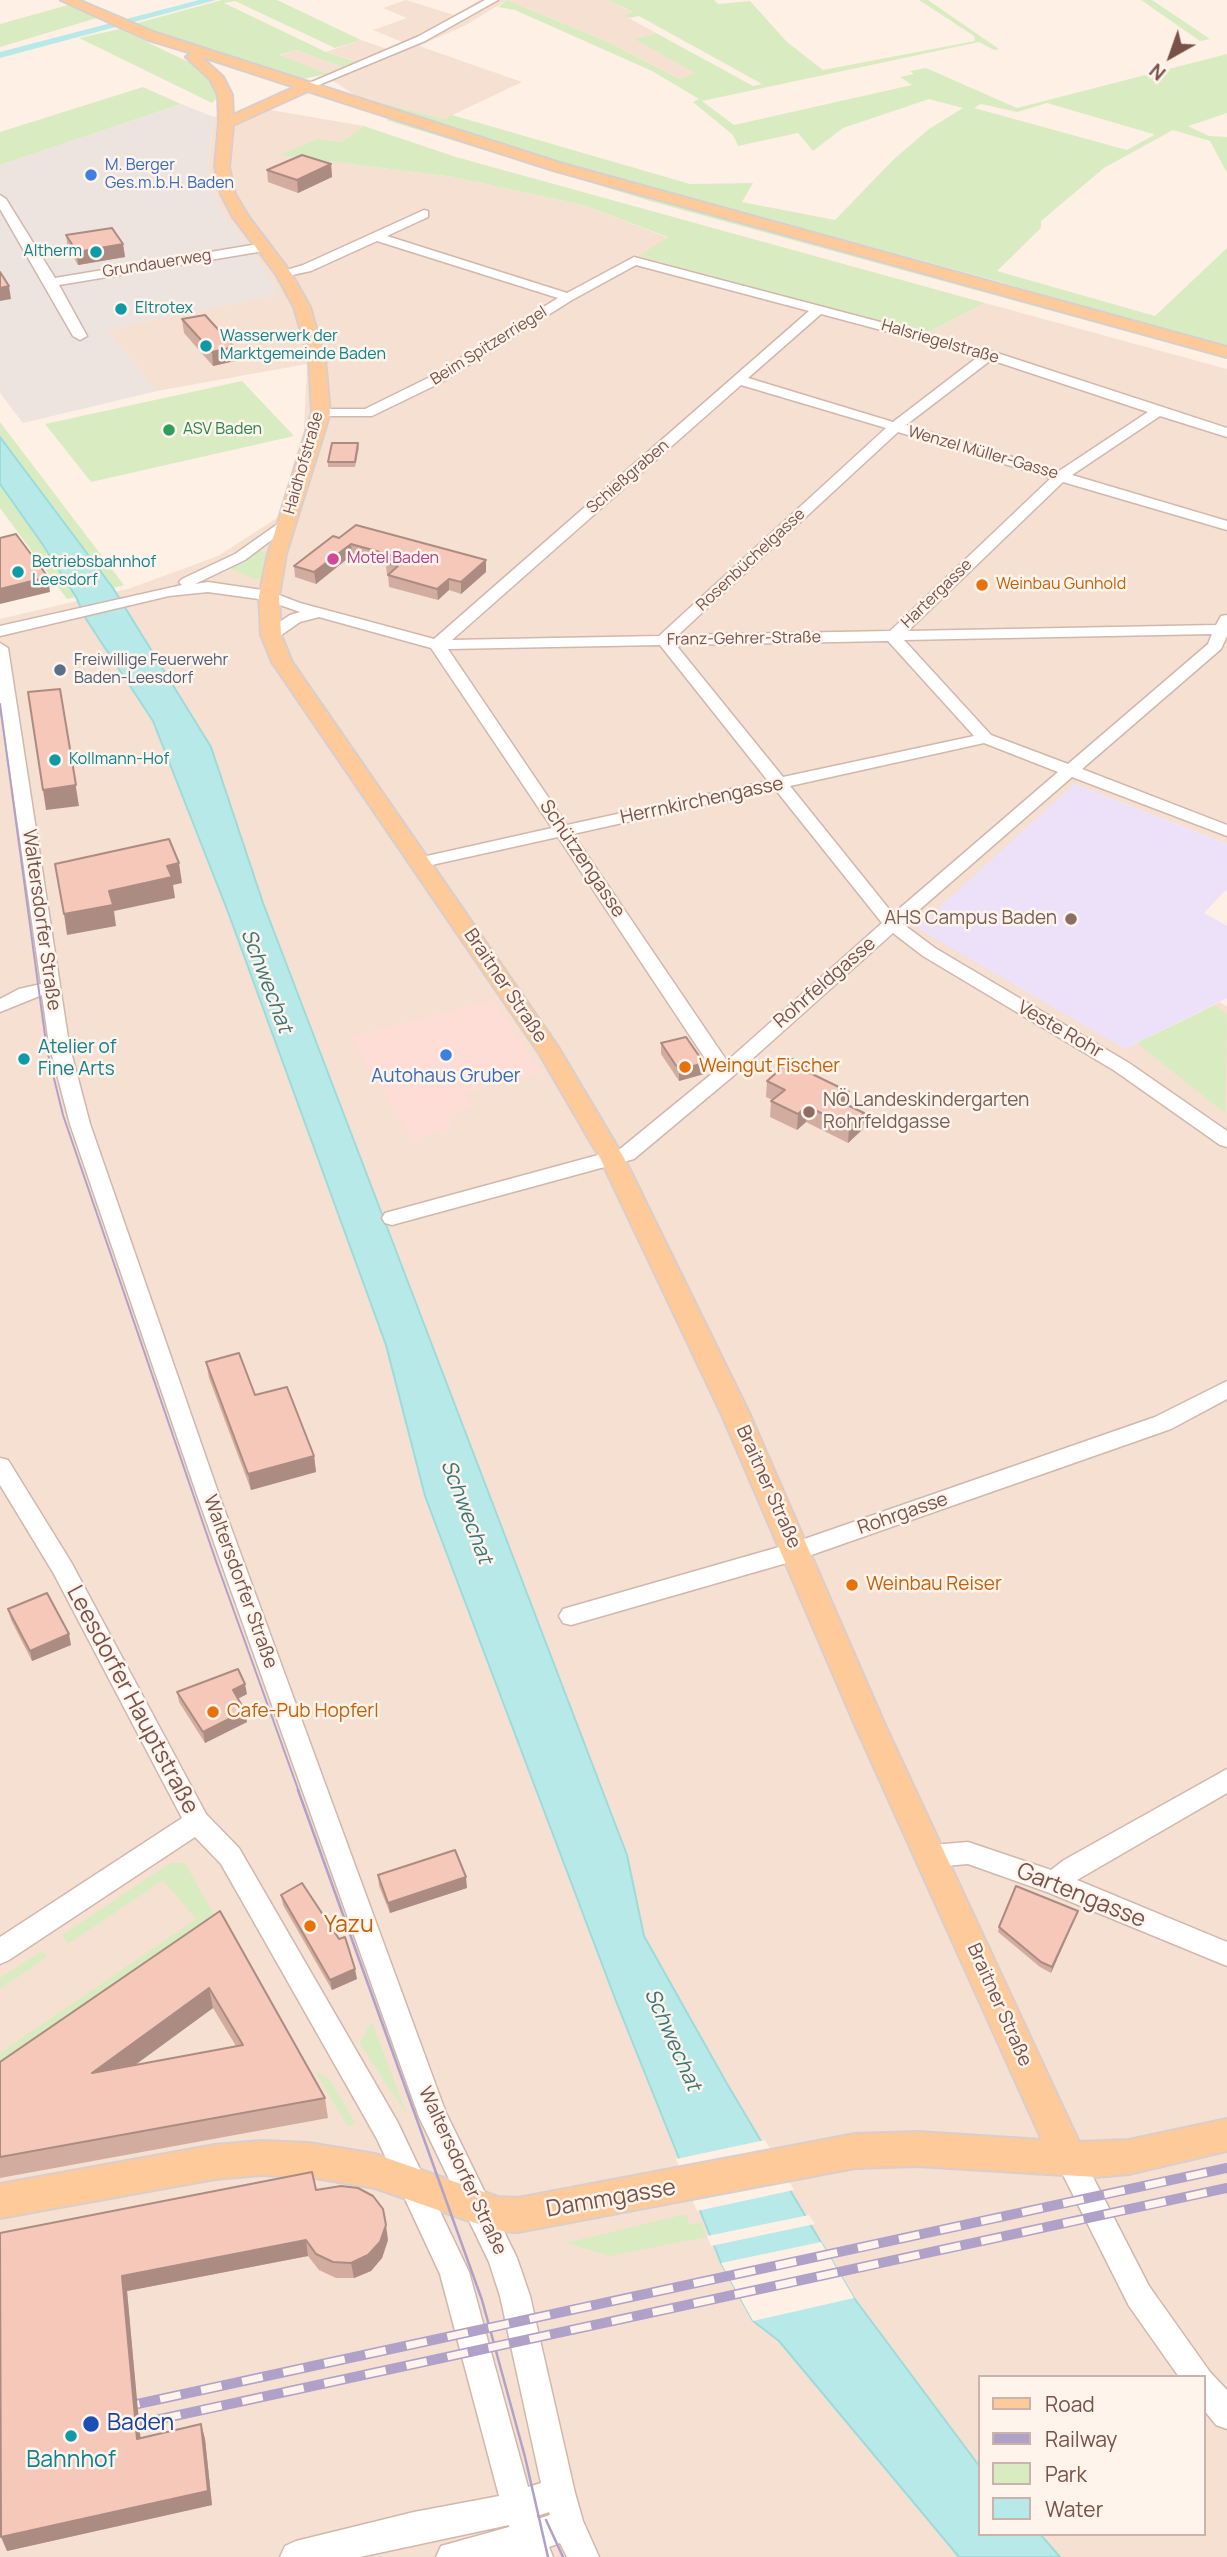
<!DOCTYPE html>
<meta charset="utf-8">
<style>
body{margin:0}
#map{position:relative;width:1227px;height:2557px;overflow:hidden;background:#fef0e4;font-family:Manrope,sans-serif}
canvas{display:block}
.legend{position:absolute;left:978px;top:2375px;width:228px;height:161px;box-sizing:border-box;background:#fff4ec;border:2px solid #c9b3aa;margin:0;padding:9px 12px;list-style:none;font-size:21px;color:#785148}
.legend li{display:flex;align-items:center;gap:14px;height:35px}
.legend b{width:35px;border:2px solid #c9b3aa}
.north{position:absolute;left:1136px;top:21px;width:70px;height:70px;-webkit-text-stroke:5px #fff4ec;paint-order:stroke;rotate:220deg;font-size:19px;font-weight:700;line-height:28px;text-align:center;color:#785148}
.north::after{content:'';display:block;margin:auto;width:24px;height:32px;background:#785148;clip-path:polygon(50% 0,100% 100%,50% 72%,0 100%)}
</style>
<div id="map">
<canvas width="1227" height="2557"></canvas>
<ul class="legend">
<li><b style="height:9px;background:#ffca9a"></b>Road</li>
<li><b style="height:9px;background:#b0a1c8"></b>Railway</li>
<li><b style="height:19px;background:#d9ecc1"></b>Park</li>
<li><b style="height:19px;background:#b7e9e8"></b>Water</li>
</ul>
<div class="north">N</div>
</div>
<script>
const g = document.querySelector('canvas').getContext('2d');
g.lineJoin = 'round';
function fill(path, color) { g.fillStyle = color; g.fill(path, 'evenodd'); }
const poly = rows => new Path2D(rows.map(r => 'M' + r).join(''));
function trace(path, color, width, dash) { g.strokeStyle = color; g.lineWidth = width; g.lineCap = dash ? 'butt' : 'round'; g.setLineDash(dash || []); g.stroke(path); }
function drawText(font, color, halo, rows, align = 'center') {
  g.font = font + ' Manrope,sans-serif'; g.lineWidth = 5; g.setLineDash([]); g.textBaseline = 'middle'; g.strokeStyle = halo; g.fillStyle = color; for (const [text, x, y, turn = 0] of rows) {
    g.save(); g.translate(x, y); g.rotate((+turn || 0) * Math.PI / 180); g.textAlign = isNaN(turn) ? turn : align; if (halo) g.strokeText(text, 0, 0); g.fillText(text, 0, 0); g.restore();
  }
}
fill(poly([
 [406,0,454,15,480,0,607,0,634,13,625,16,656,33,636,39,696,73,680,79,606,41,507,0,464,26,419,46,522,82,444,119,356,96,335,82,318,77,327,74,278,56,296,50,343,67,355,61,326,52,361,40,387,49,402,42,373,30,407,18,383,8],
 [271,110,364,126,341,142,318,139,282,155,453,177,583,205,669,238,640,256,925,334,985,303,1227,369,1227,844,1074,784,1125,1049,1220,1002,1227,1007,1227,2557,0,2557,0,619,128,589,218,556,277,518,304,430,307,364,157,391,106,330,279,294,255,254,225,216,213,193,208,164,214,117],
 [980,2377,1204,2377,1204,2534,980,2534]
]), '#f6e0d2');
fill(poly([
 [493,1000,542,1072,465,1093,473,1107,447,1115,453,1126,413,1140,351,1037]
]), '#ffddd7');
fill(poly([
 [181,104,214,117,208,164,213,193,225,216,255,254,280,294,107,330,157,391,23,423,0,393,0,165]
]), '#ede3df');
fill(poly([
 [1074,784,1227,844,1227,889,1204,913,1227,926,1227,998,1125,1049,917,928]
]), '#ede1fa');
fill(poly([
 [222,0,277,0,361,40,335,48,235,1,224,3,326,52,357,62,343,67,296,50,279,55,328,74,296,80,134,24],
 [507,0,606,41,680,79,695,73,635,39,656,33,753,86,762,84,639,16,630,18,624,16,633,12,607,0,714,0,718,4,750,1,787,42,823,70,975,41,974,36,919,0,928,0,999,49,994,50,979,42,702,101,734,125,912,85,900,77,914,74,910,71,926,68,1017,108,1227,54,1227,113,1188,126,1209,136,1227,137,1227,173,1210,141,1173,130,1104,168,1041,221,1041,228,997,271,1155,316,1227,248,1227,348,993,280,549,160,356,96,444,119,452,115,690,184,753,183,742,202,835,220,893,160,929,129,963,108,929,99,843,128,813,151,798,133,738,146,733,135,693,102,699,99,652,71,515,10,498,7],
 [1047,103,1153,134,1154,135,1127,150,974,108,981,104,1017,112],
 [1141,0,1152,0,1210,39,1200,41],
 [68,5,97,18,0,47,0,24],
 [120,29,203,69,221,94,212,103,79,38],
 [143,87,181,104,0,165,0,132],
 [388,119,622,190,1223,355,1227,359,650,201,386,120],
 [364,126,456,157,985,303,925,334,639,256,668,237,583,205,453,177,280,155,318,139,341,142],
 [242,381,294,436,91,482,45,424],
 [0,422,124,585,113,588,0,437],
 [0,484,43,545,76,597,67,599,0,508],
 [256,550,266,552,261,579,254,579,229,568],
 [1215,1005,1227,1014,1225,1113,1137,1043],
 [170,1863,185,1863,224,1932,0,2086,0,2053,196,1919,163,1880,68,1944,62,1935],
 [42,1951,47,1957,0,1989,0,1978],
 [372,2022,407,2115,359,2043],
 [315,2071,330,2080,356,2124,347,2126],
 [686,2214,689,2224,702,2223,706,2237,610,2256,566,2243]
]), '#d9ecc1');
const water = poly([
 [0,437,113,588,211,747,263,903,627,1855,644,1936,726,2082,854,2298,980,2467,980,2534,1040,2534,1060,2557,959,2557,779,2341,753,2321,721,2263,616,2001,425,1496,386,1345,228,912,153,721,86,619,76,597,43,545,0,484,0,437]
]);
fill(water, '#b7e9e8');
trace(water, '#9cdbdb', 2);
fill(poly([
 [765,2140,794,2190,697,2211,676,2159],
 [809,2215,815,2224,711,2246,707,2236],
 [821,2242,854,2298,753,2321,721,2263]
]), '#fef0e4');
fill(poly([
 [199,0,216,0,0,58,0,52,199,0]
]), '#b7e9e8');
const minor = poly([
 [485,0,498,0,425,41,309,89,300,87,417,37,485,0],
 [0,195,6,199,55,278,264,243,270,247,264,251,59,285,87,336,80,340,73,336,0,209,0,195],
 [424,210,428,211,428,217,387,236,567,293,634,257,994,352,1227,428,1227,437,1160,416,1072,475,1227,521,1227,530,1063,482,908,631,1216,625,1221,616,1227,615,1227,636,1221,649,1082,769,1227,825,1227,836,1072,777,903,924,935,948,1129,1063,1227,1131,1227,1147,1220,1145,1115,1071,923,956,893,933,732,1077,634,1159,392,1225,385,1223,382,1218,385,1213,620,1149,714,1072,558,837,418,868,409,863,418,858,552,828,431,648,319,617,300,622,277,638,265,638,263,635,265,632,290,615,300,612,266,600,208,592,169,596,0,636,0,626,182,585,179,582,182,579,235,554,289,516,296,520,294,523,245,560,195,584,208,582,269,591,300,603,434,639,809,311,636,265,572,300,440,383,372,416,316,416,314,413,321,409,365,409,430,377,558,298,377,241,311,271,283,277,277,273,303,265,424,210],
 [821,314,979,356,893,422,748,378,821,314],
 [991,360,1148,412,1059,471,906,425,991,360],
 [741,385,886,428,659,636,452,640,741,385],
 [898,432,1051,478,890,631,678,635,898,432],
 [1212,634,1208,644,1068,764,991,735,904,640,1212,634],
 [888,641,974,736,783,777,676,645,888,641],
 [660,645,768,781,567,825,448,649,660,645],
 [984,743,1058,772,893,914,790,786,984,743],
 [775,789,882,923,727,1061,573,834,775,789],
 [0,643,8,648,69,1044,90,1124,219,1495,446,2113,517,2258,530,2296,575,2493,583,2521,599,2557,567,2557,560,2543,549,2547,553,2557,436,2557,441,2546,509,2527,509,2525,360,2557,280,2557,285,2546,296,2541,414,2512,499,2496,440,2274,377,2139,221,1864,195,1837,9,1960,0,1964,0,1937,182,1818,54,1574,0,1485,0,1458,8,1460,71,1562,206,1814,239,1848,397,2121,469,2272,528,2487,541,2483,500,2296,489,2262,419,2117,197,1495,70,1124,49,1044,42,995,0,1012,0,999,19,989,41,984,0,702,0,643],
 [549,2512,550,2515,538,2519,537,2516,549,2512],
 [1227,1381,1227,1399,1171,1429,797,1560,571,1625,563,1623,559,1616,563,1609,793,1543,1155,1417,1227,1381],
 [1227,1769,1227,1793,1077,1880,1227,1942,1227,1966,1047,1892,968,1864,932,1867,923,1864,919,1856,923,1848,932,1845,968,1842,1051,1870,1064,1860,1227,1769],
 [1069,2146,1079,2150,1149,2286,1210,2372,1227,2390,1227,2429,1216,2425,1204,2410,1204,2377,1179,2377,1129,2306,1055,2159,1059,2150,1069,2146]
]);
const major = poly([
 [61,0,78,0,156,33,563,164,1227,347,1227,357,553,170,308,91,233,125,229,167,235,194,248,216,291,273,310,307,325,359,330,413,286,554,279,596,281,635,292,662,558,1047,624,1158,750,1415,885,1725,1079,2142,1129,2140,1227,2119,1227,2151,1129,2174,1096,2177,918,2166,855,2168,518,2232,498,2231,375,2188,309,2177,261,2175,215,2179,0,2218,0,2184,215,2145,261,2141,309,2143,375,2154,498,2197,518,2198,855,2134,918,2132,1042,2140,855,1725,722,1415,600,1158,539,1053,272,662,261,635,259,596,268,554,312,413,309,359,294,307,276,274,233,217,221,194,215,167,219,123,218,95,210,79,186,57,192,53,146,39,61,0],
 [200,56,295,87,233,115,232,95,223,77,200,56]
]);
trace(minor, '#d2b7ac', 3);
trace(major, '#d9cecc', 4);
fill(minor, '#fff');
fill(major, '#ffca9a');
trace(poly([
 [0,704,47,1050,63,1115,217,1564,299,1792]
]), '#b0a1c8', 2);
trace(poly([
 [298,1790,482,2300,525,2457,548,2557],
 [546,2520,563,2557]
]), '#b0a1c8', 2.5);
const rail = poly([
 [119,2408,1227,2168],
 [119,2428,1227,2188]
]);
trace(rail, '#b0a1c8', 10);
trace(rail, '#fff4ec', 7, [21]);
fill(poly([
 [331,164,332,177,298,193,268,182,267,170],
 [66,235,123,244,125,257,78,265,68,248],
 [182,319,234,347,235,361,213,366,184,333],
 [358,443,359,448,355,467,328,467,328,462],
 [333,536,486,572,461,594,449,590,438,600,389,587,388,575,387,575,386,565,352,555,316,584,295,577,294,566],
 [661,1043,704,1063,704,1074,679,1081,661,1054],
 [810,1068,810,1073,849,1092,848,1105,863,1129,848,1143,806,1122,797,1130,770,1117,771,1101,773,1100,766,1097,767,1081],
 [206,1362,255,1395,314,1456,316,1472,251,1490,209,1378],
 [8,1609,71,1645,32,1661,11,1620],
 [177,1692,247,1694,238,1699,247,1722,205,1743,179,1702],
 [378,1875,467,1888,390,1913,379,1886],
 [281,1895,339,1939,357,1979,332,1990,283,1905],
 [220,1911,325,2098,328,2118,0,2178,0,2062],
 [213,2008,236,2046,135,2065],
 [1076,1916,1051,1973,1040,1967,998,1932,999,1927],
 [316,2190,388,2240,382,2258,371,2271,354,2278,336,2278,319,2270,308,2256,127,2291,140,2438,201,2424,205,2439,212,2505,7,2551,0,2233]
]), '#d3aca0');
fill(poly([
 [331,164,332,177,298,193,297,180],
 [123,244,125,257,78,265,77,252],
 [9,286,11,299,0,301,0,288],
 [234,347,235,361,213,366,212,352],
 [351,544,352,555,316,584,314,572],
 [486,560,486,572,461,594,461,582],
 [48,577,50,592,0,604,0,589],
 [449,579,449,590,438,600,437,589],
 [60,689,79,806,46,810,43,790],
 [179,863,182,883,173,885,175,898,114,911,116,926,67,935,64,914,109,891,167,866],
 [704,1063,704,1074,679,1081,679,1070],
 [849,1092,848,1108,839,1101],
 [807,1106,806,1122,797,1130,798,1114],
 [864,1113,863,1129,848,1143,849,1127],
 [314,1456,316,1472,251,1490,248,1474],
 [69,1634,71,1645,32,1661,30,1651],
 [245,1684,247,1694,235,1700,233,1690],
 [245,1711,247,1722,205,1743,203,1732],
 [466,1877,467,1888,390,1913,388,1903],
 [1078,1911,1076,1916,1051,1973,1052,1967],
 [355,1969,357,1979,332,1990,330,1980],
 [209,1988,213,2008,98,2092,92,2073],
 [386,2225,388,2240,382,2258,371,2271,354,2278,351,2263],
 [306,2240,308,2256,127,2291,142,2454,137,2439,122,2276],
 [201,2424,205,2439,212,2505,7,2551,1,2537]
]), '#ac8c82');
const building = poly([
 [302,155,331,164,297,180,267,170,302,155],
 [112,228,123,244,77,252,66,235,112,228],
 [0,272,9,286,0,288,0,272],
 [205,315,234,347,212,352,182,319,205,315],
 [332,443,358,443,355,462,328,462,332,443],
 [356,525,486,560,461,582,449,579,437,589,388,575,398,566,386,563,394,556,351,544,314,572,294,566,333,536,339,538,356,525],
 [16,534,48,577,0,589,0,538,16,534],
 [60,689,76,785,43,790,28,692,60,689],
 [169,839,179,863,167,866,172,877,109,891,113,905,64,914,55,864,169,839],
 [686,1037,704,1063,679,1070,661,1043,686,1037],
 [792,1059,810,1068,806,1071,849,1092,839,1101,864,1113,849,1127,807,1106,798,1114,771,1101,785,1090,767,1081,792,1059],
 [239,1353,255,1395,287,1387,314,1456,248,1474,206,1362,239,1353],
 [47,1593,69,1634,30,1651,8,1609,47,1593],
 [238,1669,245,1684,233,1690,245,1711,203,1732,177,1692,238,1669],
 [455,1850,466,1877,388,1903,378,1875,455,1850],
 [302,1883,339,1939,345,1937,355,1969,330,1980,281,1895,302,1883],
 [1016,1886,1078,1911,1052,1967,1041,1962,999,1927,1016,1886],
 [220,1911,325,2098,0,2157,0,2062,220,1911],
 [209,1988,243,2045,92,2073,209,1988],
 [312,2172,316,2190,341,2186,358,2188,373,2196,383,2209,386,2225,380,2242,368,2255,351,2263,333,2262,316,2254,306,2240,122,2276,137,2439,201,2424,208,2491,1,2537,0,2233,312,2172]
]);
fill(building, '#f5c8ba');
trace(building, '#ac8c82', 2);
for (const [x, y, r, color] of [
 [91,175,7,"#3f7fe0"],
 [96,252,7,"#0f9aa8"],
 [121,309,7,"#0f9aa8"],
 [206,346,7,"#0f9aa8"],
 [169,430,7,"#2e9e5b"],
 [333,559,7,"#d1479c"],
 [18,572,7,"#0f9aa8"],
 [982,585,7,"#e8710a"],
 [60,670,7,"#5c6f8a"],
 [55,760,7,"#0f9aa8"],
 [1071,919,7,"#8d6e63"],
 [446,1055,7,"#3f7fe0"],
 [24,1059,7,"#0f9aa8"],
 [685,1067,7,"#e8710a"],
 [809,1112,7,"#8d6e63"],
 [852,1585,7,"#e8710a"],
 [213,1712,7,"#e8710a"],
 [310,1926,7,"#e8710a"],
 [91,2424,9,"#1a4fb4"],
 [71,2436,7,"#0f9aa8"]
]) { const dot = new Path2D(); dot.arc(x, y, r, 0, 2 * Math.PI); g.fillStyle = color; g.fill(dot); trace(dot, '#fff4ec', 2.5); }
drawText('16px', '#366cbe', '#fff4ec', [
 ["M. Berger",105,166],
 ["Ges.m.b.H. Baden",105,184]
], 'left');
drawText('16px', '#0d838f', '#fff4ec', [
 ["Altherm",82,252,"right"],
 ["Eltrotex",135,309],
 ["Wasserwerk der",220,337],
 ["Marktgemeinde Baden",220,355],
 ["Betriebsbahnhof",32,563],
 ["Leesdorf",32,581],
 ["Kollmann-Hof",69,760]
], 'left');
drawText('16px', '#785148', '#fff4ec', [
 ["Grundauerweg",157,264,-9],
 ["Halsriegelstraße",940,342,16],
 ["Beim Spitzerriegel",489,346,-32],
 ["Wenzel Müller-Gasse",983,453,16],
 ["Haidhofstraße",304,463,-74],
 ["Schießgraben",628,477,-41],
 ["Rosenbüchelgasse",751,560,-43],
 ["Hartergasse",937,594,-44],
 ["Franz-Gehrer-Straße",744,639,-1]
]);
drawText('16px', '#27864d', '#fff4ec', [
 ["ASV Baden",183,430]
], 'left');
drawText('16px', '#b23c85', '#fff4ec', [
 ["Motel Baden",347,559]
], 'left');
drawText('16px', '#c56008', '#fff4ec', [
 ["Weinbau Gunhold",996,585]
], 'left');
drawText('16px', '#4e5e75', '#fff4ec', [
 ["Freiwillige Feuerwehr",74,661],
 ["Baden-Leesdorf",74,679]
], 'left');
drawText('19px', '#785148', '#fff4ec', [
 ["Herrnkirchengasse",702,801,-12],
 ["Schützengasse",582,859,56],
 ["Waltersdorfer Straße",41,920,82],
 ["Rohrfeldgasse",825,983,-41],
 ["Braitner Straße",505,986,56],
 ["Veste Rohr",1060,1030,30],
 ["Braitner Straße",768,1487,66],
 ["Rohrgasse",903,1514,-19],
 ["Waltersdorfer Straße",240,1582,70],
 ["Braitner Straße",999,2005,66],
 ["Waltersdorfer Straße",462,2171,65]
]);
drawText('19px', '#785e54', '#fff4ec', [
 ["AHS Campus Baden",1057,919],
 ["NÖ Landeskindergarten",823,1101,"left"],
 ["Rohrfeldgasse",823,1123,"left"]
], 'right');
drawText('19px', '#0d838f', '#fff4ec', [
 ["Atelier of",38,1048],
 ["Fine Arts",38,1070]
], 'left');
drawText('19px', '#c56008', '#fff4ec', [
 ["Weingut Fischer",699,1067],
 ["Weinbau Reiser",866,1585],
 ["Cafe-Pub Hopferl",227,1712]
], 'left');
drawText('19px', '#366cbe', '#fff4ec', [
 ["Autohaus Gruber",446,1077]
]);
drawText('italic 21px', '#387677', '#fff4ec', [
 ["Schwechat",266,981,69],
 ["Schwechat",466,1512,69],
 ["Schwechat",672,2040,66]
]);
drawText('23px', '#785148', '#fff4ec', [
 ["Leesdorfer Hauptstraße",132,1700,62],
 ["Gartengasse",1081,1896,22],
 ["Dammgasse",611,2199,-10]
]);
drawText('23px', '#c56008', '#fff4ec', [
 ["Yazu",324,1926]
], 'left');
drawText('23px', '#164399', '#fff4ec', [
 ["Baden",107,2424]
], 'left');
drawText('23px', '#0d838f', '#fff4ec', [
 ["Bahnhof",71,2461]
]);
</script>
